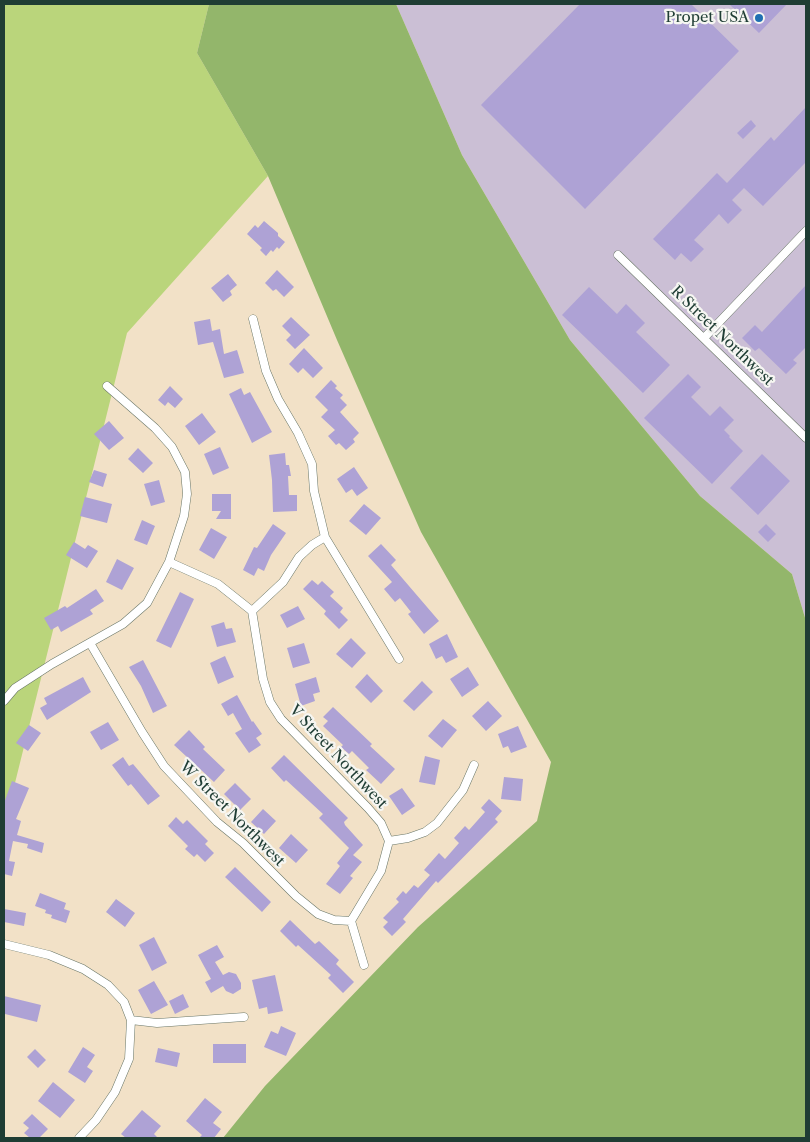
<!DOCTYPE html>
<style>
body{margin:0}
#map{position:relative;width:810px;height:1142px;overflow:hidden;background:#f2e1c7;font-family:"Libre Caslon Text",serif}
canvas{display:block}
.frame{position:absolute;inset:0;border:5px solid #1f3d34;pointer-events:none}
</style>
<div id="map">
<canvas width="810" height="1142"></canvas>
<div class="frame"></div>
</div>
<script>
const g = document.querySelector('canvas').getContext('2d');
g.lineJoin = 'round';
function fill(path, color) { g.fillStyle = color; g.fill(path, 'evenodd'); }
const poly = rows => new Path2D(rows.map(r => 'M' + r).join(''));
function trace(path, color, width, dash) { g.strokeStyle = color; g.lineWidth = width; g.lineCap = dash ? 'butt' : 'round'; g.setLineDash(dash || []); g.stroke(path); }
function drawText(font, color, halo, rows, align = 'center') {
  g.font = font + ' "Libre Caslon Text",serif'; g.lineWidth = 4.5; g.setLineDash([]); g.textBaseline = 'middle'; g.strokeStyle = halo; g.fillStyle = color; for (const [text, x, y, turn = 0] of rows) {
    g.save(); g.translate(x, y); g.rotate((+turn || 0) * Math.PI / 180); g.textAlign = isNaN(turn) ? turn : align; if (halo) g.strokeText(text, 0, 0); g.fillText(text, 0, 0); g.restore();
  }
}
fill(poly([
 [396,4,806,4,806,621,792,574,700,496,570,340,462,155]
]), '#cbbfd5');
fill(poly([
 [4,4,209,4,197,53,268,176,127,333,4,827]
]), '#bad57b');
fill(poly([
 [209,4,396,4,462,155,570,340,700,496,792,574,806,621,806,1138,223,1138,265,1086,418,927,537,821,551,762,421,532,337,340,268,176,197,53]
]), '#93b66b');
fill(poly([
 [580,4,691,4,739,51,585,209,481,105],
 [729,4,787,4,759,33],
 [806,107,806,162,763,206,744,188,732,200,742,210,728,224,719,214,694,240,704,249,691,262,681,253,675,260,653,239,717,173,727,183,771,137,774,141],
 [751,120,756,126,743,139,737,133],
 [264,221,278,233,278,236,285,242,279,249,277,247,273,252,271,250,266,256,260,250,262,248,247,234,255,225,258,228],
 [277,270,294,287,284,297,276,289,273,291,265,283],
 [228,274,237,285,230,291,232,295,223,302,211,288],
 [806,285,806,347,793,360,797,363,786,374,759,348,755,351,742,338,755,325,762,332],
 [589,287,617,314,626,304,645,323,636,332,670,365,643,393,562,315],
 [291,317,310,335,295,349,286,340,291,335,282,326],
 [210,319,212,331,220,329,224,354,237,350,244,373,224,378,213,342,198,345,194,322],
 [304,348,323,368,313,378,303,368,298,373,289,364],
 [688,374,701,387,691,397,710,416,720,406,734,420,724,430,730,436,729,437,743,451,712,484,644,418],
 [331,380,337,386,335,388,343,395,340,398,347,405,340,412,359,433,353,439,355,442,346,450,339,443,336,445,328,436,335,430,321,417,328,410,315,397],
 [170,386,183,399,175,408,168,402,165,406,158,400],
 [241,388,244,395,250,392,272,432,252,443,229,394],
 [202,413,216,432,199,445,185,426],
 [109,421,124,438,109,450,94,434],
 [220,447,229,468,213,475,204,454],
 [138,448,153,463,143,473,128,459],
 [285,453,286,465,289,465,291,476,288,476,289,495,297,495,297,511,273,512,272,480,269,455],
 [762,454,790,481,758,515,730,488],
 [354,467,368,488,357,496,352,489,346,493,337,479],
 [94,470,107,474,103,487,89,482],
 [159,480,165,502,151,506,144,484],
 [212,494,231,494,231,519,216,519,221,511,212,511],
 [85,497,112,504,107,523,80,516],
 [364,504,381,518,366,535,349,521],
 [142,520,155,526,147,545,134,540],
 [273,524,286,533,271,555,264,571,258,568,254,576,243,570,254,547,257,548],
 [766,524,776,534,768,542,758,532],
 [211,528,227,537,214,559,199,550],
 [74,542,85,549,88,545,98,551,87,568,66,555],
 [381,544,396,560,391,565,439,621,424,634,408,614,411,612,400,598,395,602,384,589,392,582,368,556],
 [117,559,134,568,122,590,106,582],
 [312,580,318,585,322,581,334,592,330,596,343,608,340,612,348,620,339,629,324,614,326,611,303,589],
 [96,589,104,601,90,610,93,614,61,632,58,626,51,630,44,618,65,606,67,608],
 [180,592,194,599,171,648,156,641],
 [298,606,305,619,287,628,280,615],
 [224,622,226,629,232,628,236,642,217,647,211,626],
 [447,634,458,657,446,663,442,656,436,659,429,644],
 [351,638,366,653,352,668,336,654],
 [304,643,310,663,293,668,287,648],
 [225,656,234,677,218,684,210,663],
 [143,660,167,706,153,713,141,686,129,667],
 [468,667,479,685,462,697,450,679],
 [367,674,383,691,371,703,355,687],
 [83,677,91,692,47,720,40,708,47,704,44,698],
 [316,677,320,692,313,694,315,701,301,706,295,684],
 [422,681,433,692,414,711,403,701],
 [237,695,252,722,253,721,262,734,256,738,261,745,249,753,235,733,242,729,233,713,228,716,221,704],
 [488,701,502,716,486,731,472,716],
 [333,707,372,744,370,746,395,769,381,784,366,770,369,768,352,751,349,754,341,747,343,745,323,726,328,721,323,717],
 [443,719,457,730,442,748,428,736],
 [108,722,119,740,101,750,90,732],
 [29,725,41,733,28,751,16,743],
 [518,726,527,747,511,753,508,746,503,748,498,734],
 [189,730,205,747,203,749,225,770,214,782,174,745],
 [284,755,348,818,344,822,345,825,363,845,353,855,362,862,350,876,353,878,340,894,326,884,340,866,337,863,349,848,319,818,323,814,286,780,284,782,271,768],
 [425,756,440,760,435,785,419,782],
 [123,757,129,766,133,764,160,796,148,805,131,784,128,786,112,765],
 [504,777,523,779,521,801,501,799],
 [12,781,29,788,16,819,21,821,17,835,44,843,42,853,27,848,28,844,13,841,9,861,15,862,12,876,4,874,4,803],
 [235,783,251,799,240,810,224,794],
 [402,788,415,806,402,815,389,796],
 [489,799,502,811,495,819,498,822,438,883,436,881,403,919,406,922,392,936,383,927,388,922,383,918,399,902,396,899,403,891,406,894,414,885,418,888,430,875,424,870,439,853,445,859,459,843,454,838,465,826,469,830,485,812,481,808],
 [263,809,276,821,264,834,251,822],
 [176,817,183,824,187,820,208,841,205,844,214,853,205,862,197,854,194,857,185,849,188,846,168,826],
 [291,834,308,850,296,863,279,848],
 [235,867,271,902,262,912,225,877],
 [40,893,66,903,64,909,70,911,66,923,51,918,52,915,45,913,46,910,35,906],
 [116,899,135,913,125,927,106,912],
 [4,909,26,913,24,926,4,922],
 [290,920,315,944,319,941,339,960,336,964,354,982,343,993,328,978,331,975,298,945,296,947,280,931],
 [154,937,167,963,152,971,139,945],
 [217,945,224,957,215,962,223,975,229,972,236,974,241,983,241,989,233,994,226,991,223,986,211,993,205,982,211,979,198,955],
 [275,975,283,1011,268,1014,267,1007,259,1009,252,980],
 [154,981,168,1005,151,1014,138,990],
 [183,994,189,1007,175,1014,169,1001],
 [4,996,41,1005,37,1022,5,1014],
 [281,1026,296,1033,286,1056,264,1047,271,1031,278,1034],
 [213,1044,246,1044,246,1063,213,1063],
 [83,1047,95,1055,87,1067,93,1071,85,1083,68,1072],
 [158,1048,180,1053,177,1067,155,1062],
 [35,1049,46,1060,38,1068,27,1057],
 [53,1082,75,1100,60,1118,38,1101],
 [205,1098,222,1112,213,1123,221,1129,214,1138,199,1138,202,1135,186,1121],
 [142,1110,161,1126,154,1134,158,1138,126,1138,121,1134],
 [32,1114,48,1129,39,1138,30,1138,24,1133,29,1128,23,1123]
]), '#aea2d5');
const street = poly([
 [618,255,806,438],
 [253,319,266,371,278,399,298,433,312,464,314,491,325,537,399,659],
 [704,338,806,231],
 [169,562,218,584,252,611,263,679,270,702,281,719,368,808,381,823,389,841],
 [252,611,283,582,299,557,312,545,325,537],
 [90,643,142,732,164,766,217,822,243,843,296,896,318,914,334,920,351,921],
 [4,701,15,688,52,664,123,624,147,603,169,562,184,516,187,494,185,472,172,447,155,428,107,386],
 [4,944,49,955,83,969,108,985,124,1002,131,1020,129,1059,115,1092,96,1120,79,1138],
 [364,965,351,921,381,871,389,841,408,838,425,832,437,823,463,790,474,765],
 [131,1020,157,1023,244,1017]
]);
trace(street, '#697667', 9);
trace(street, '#fff', 8);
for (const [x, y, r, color] of [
 [759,18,5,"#1f6fb2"]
]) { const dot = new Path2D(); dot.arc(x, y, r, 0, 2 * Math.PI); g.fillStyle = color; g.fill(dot); trace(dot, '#f6f6f2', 2); }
drawText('15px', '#1f3d34', '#f6f6f2', [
 ["Propet USA",749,18]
], 'right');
drawText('15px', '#1f3d34', '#f6f6f2', [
 ["R Street Northwest",722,336,44],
 ["V Street Northwest",338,757,47],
 ["W Street Northwest",232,814,45]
]);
</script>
